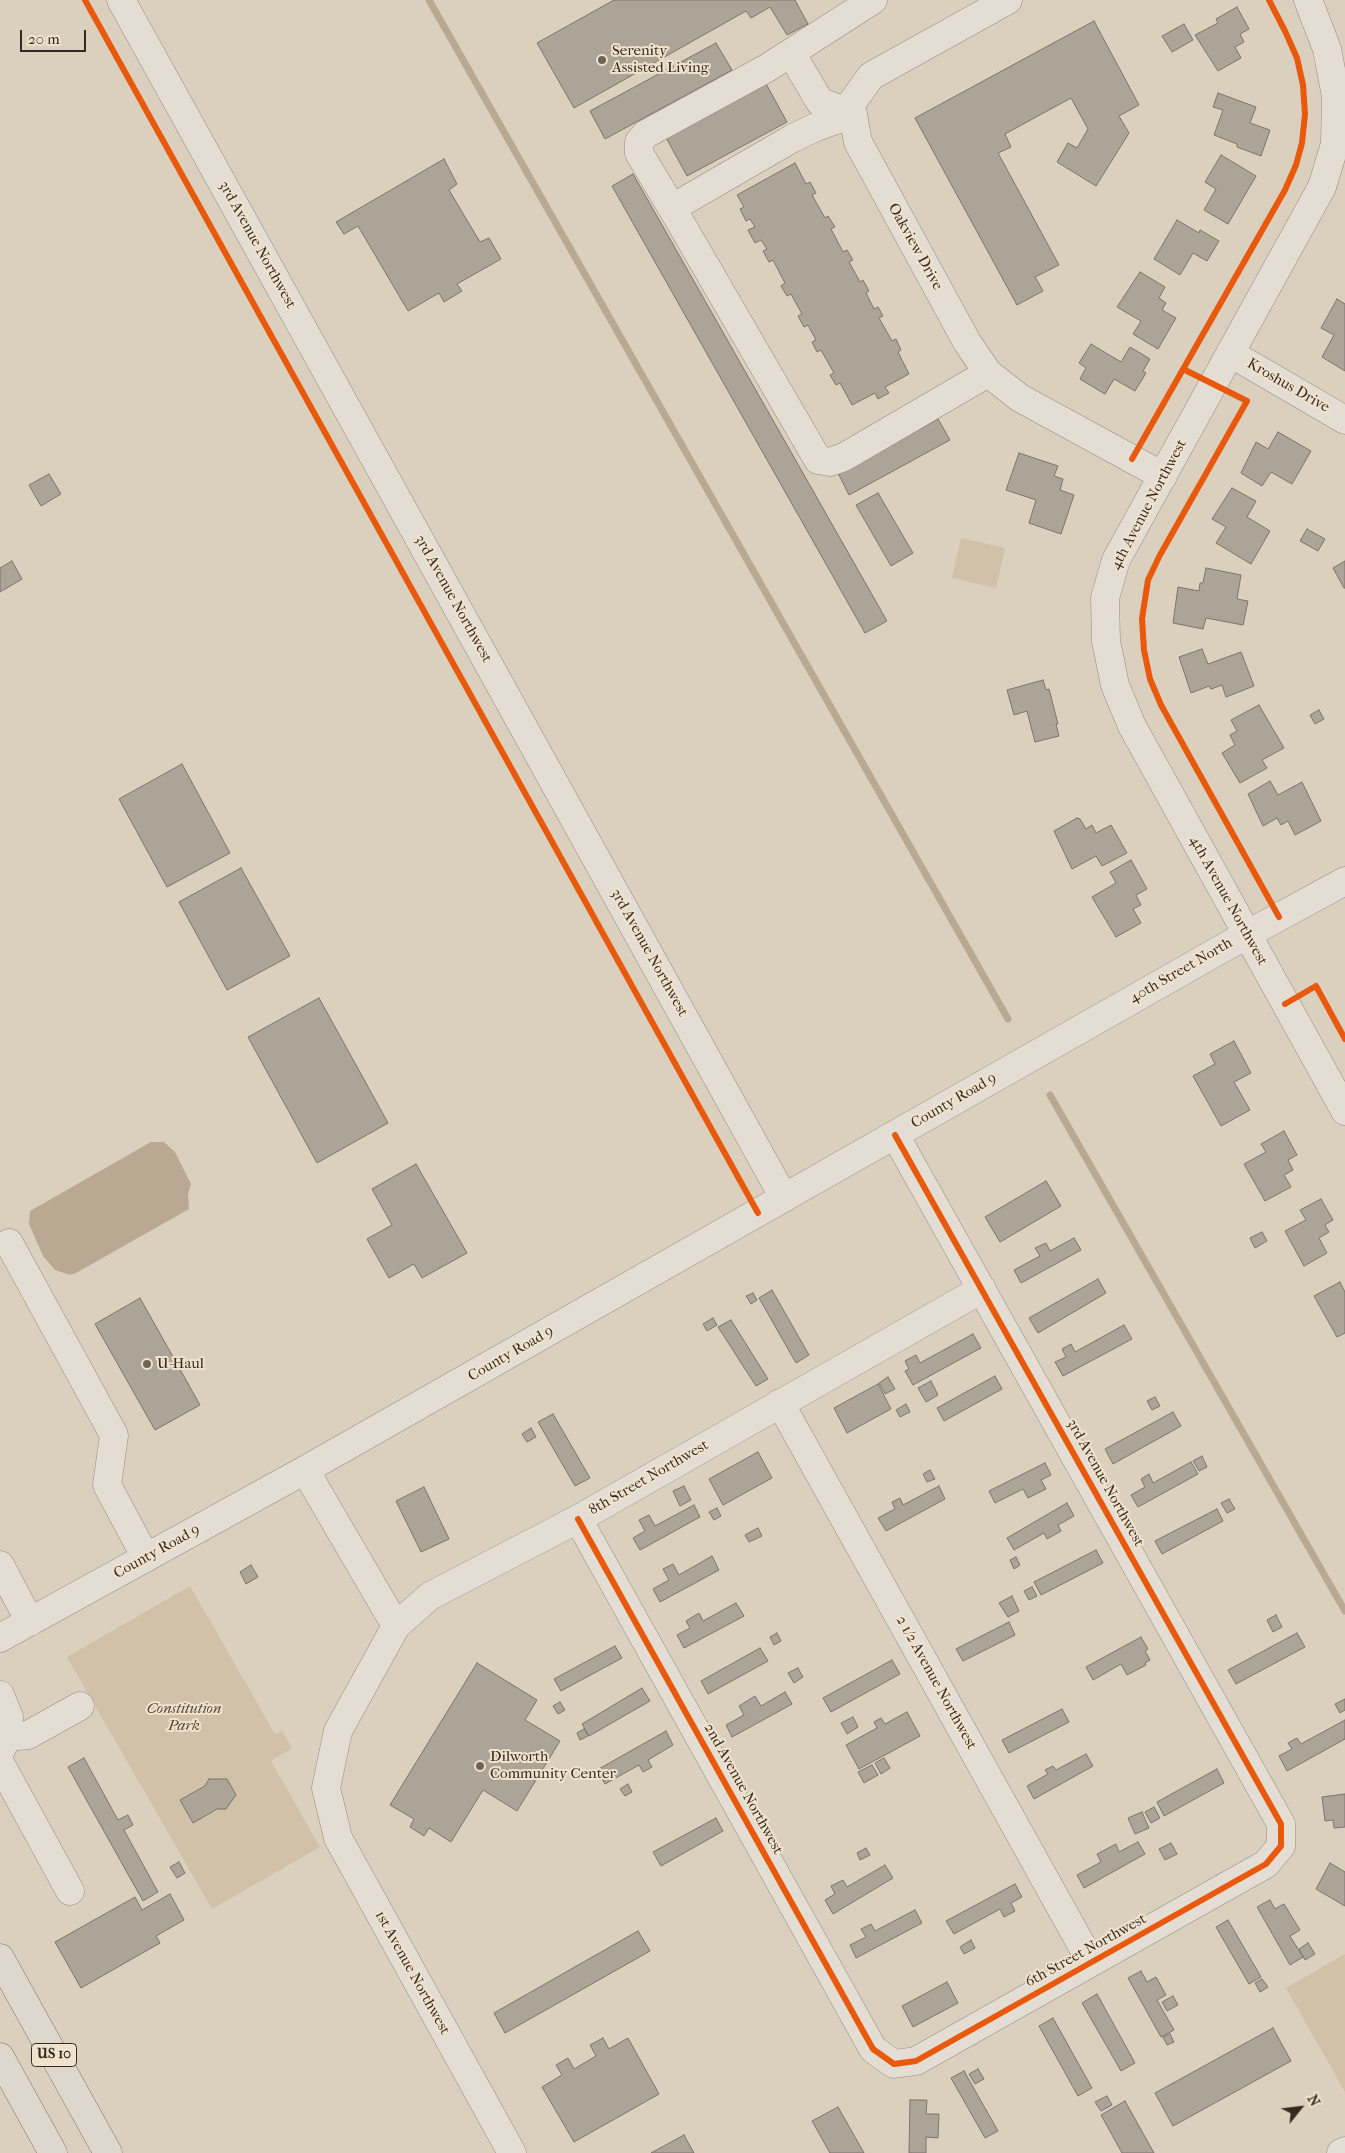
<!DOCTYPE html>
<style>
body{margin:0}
#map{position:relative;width:1345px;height:2153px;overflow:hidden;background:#dbcfbd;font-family:"IM FELL French Canon",serif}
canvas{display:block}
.north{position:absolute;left:1275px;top:2083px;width:50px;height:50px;-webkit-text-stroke:4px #f0e2cc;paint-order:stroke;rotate:61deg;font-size:14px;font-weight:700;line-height:20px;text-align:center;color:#352922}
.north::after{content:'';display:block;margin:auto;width:18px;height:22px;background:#352922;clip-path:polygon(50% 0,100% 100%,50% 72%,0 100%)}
.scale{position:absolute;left:20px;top:30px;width:66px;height:22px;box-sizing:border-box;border:2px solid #352922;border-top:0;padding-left:6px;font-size:15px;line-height:18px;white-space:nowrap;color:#352922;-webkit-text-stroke:4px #f0e2cc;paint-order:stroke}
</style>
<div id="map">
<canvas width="1345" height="2153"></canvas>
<div class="north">N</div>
<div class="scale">20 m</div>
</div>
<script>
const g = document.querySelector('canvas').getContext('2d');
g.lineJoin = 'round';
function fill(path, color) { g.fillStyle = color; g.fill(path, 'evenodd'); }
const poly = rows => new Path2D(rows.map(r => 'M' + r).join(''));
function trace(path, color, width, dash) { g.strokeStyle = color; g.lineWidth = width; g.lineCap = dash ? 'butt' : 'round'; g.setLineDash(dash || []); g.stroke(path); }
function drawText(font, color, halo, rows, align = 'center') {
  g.font = font + ' "IM FELL French Canon",serif'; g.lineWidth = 4; g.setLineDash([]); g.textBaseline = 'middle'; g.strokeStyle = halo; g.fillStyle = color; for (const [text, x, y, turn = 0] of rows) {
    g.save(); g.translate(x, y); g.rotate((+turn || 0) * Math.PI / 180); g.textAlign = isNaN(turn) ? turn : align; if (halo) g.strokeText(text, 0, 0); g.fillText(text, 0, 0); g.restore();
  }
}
fill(poly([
 [961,538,1005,548,996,588,952,578],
 [190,1586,275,1734,282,1731,292,1748,271,1761,320,1847,212,1909,67,1657],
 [1345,1954,1345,2092,1286,1988]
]), '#d2c1a9');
fill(poly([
 [151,1142,164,1142,175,1152,191,1184,188,1194,189,1209,76,1273,70,1275,55,1270,43,1256,29,1224,30,1211]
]), '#b9a992');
trace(poly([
 [429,0,1008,1019],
 [1050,1095,1345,1611]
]), '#b9a992', 7);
const building = poly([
 [614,0,795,0,808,24,787,35,770,7,751,18,746,11,574,108,537,43,614,0],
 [1237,7,1249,29,1240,34,1244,42,1235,47,1241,58,1218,71,1195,35,1218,23,1216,19,1237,7],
 [1094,21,1139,105,1119,116,1129,133,1096,186,1057,162,1068,143,1077,148,1088,129,1071,98,1005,134,1011,147,998,153,1059,265,1035,277,1043,291,1017,305,915,118,1094,21],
 [1184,24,1193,40,1172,52,1162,36,1184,24],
 [716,43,732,70,605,139,590,111,716,43],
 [764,80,787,122,687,176,664,134,764,80],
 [1218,93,1256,107,1250,123,1270,130,1261,156,1237,147,1237,144,1214,135,1223,110,1213,107,1218,93],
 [1221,155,1256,176,1228,224,1204,210,1216,189,1205,182,1221,155],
 [444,159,457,184,449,190,480,242,489,238,501,259,457,284,462,291,444,302,439,293,408,311,358,226,344,234,336,222,444,159],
 [795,163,806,184,810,182,816,193,812,195,825,218,828,216,835,227,831,229,843,252,847,250,853,260,849,262,860,282,863,280,869,291,866,293,874,309,878,307,883,316,879,318,892,341,896,339,901,350,898,352,909,374,885,387,889,393,878,399,875,393,852,405,840,383,836,385,830,375,834,373,821,350,817,352,812,342,816,340,808,325,804,327,798,316,802,314,791,294,787,296,781,286,785,283,773,260,769,262,763,251,767,249,761,240,755,243,748,230,755,227,750,219,746,221,740,209,744,207,737,195,795,163],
 [633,174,887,621,865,633,612,186,633,174],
 [1177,220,1199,233,1200,230,1219,241,1207,261,1193,253,1180,275,1154,259,1177,220],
 [1140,272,1165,287,1159,298,1166,303,1162,310,1176,318,1158,349,1133,334,1141,321,1117,307,1140,272],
 [1337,299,1345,304,1345,371,1322,357,1334,335,1321,328,1337,299],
 [1091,344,1121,362,1130,347,1150,359,1143,371,1146,373,1135,391,1114,379,1105,394,1080,379,1086,368,1079,363,1091,344],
 [938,419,950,440,849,495,838,473,938,419],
 [1278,432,1311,451,1292,484,1271,472,1262,486,1241,473,1256,442,1268,449,1278,432],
 [1019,453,1058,466,1054,476,1063,479,1060,490,1074,495,1061,534,1029,523,1036,500,1006,490,1019,453],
 [49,474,61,494,41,506,29,485,49,474],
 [1232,488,1256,501,1247,517,1270,531,1251,564,1216,543,1226,527,1212,519,1232,488],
 [878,493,913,553,891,566,856,505,878,493],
 [1307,529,1325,539,1318,551,1300,541,1307,529],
 [12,561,22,579,0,592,0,568,12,561],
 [1345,561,1345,588,1344,588,1333,568,1345,561],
 [1206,568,1241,575,1237,599,1248,601,1243,625,1206,618,1203,629,1173,623,1178,587,1199,591,1200,583,1203,583,1206,568],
 [1202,649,1208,664,1241,652,1254,686,1226,697,1222,685,1211,689,1209,686,1191,693,1179,657,1202,649],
 [1043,680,1046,690,1049,689,1058,724,1056,724,1059,736,1035,742,1027,711,1014,715,1007,690,1043,680],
 [1259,705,1284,748,1262,760,1267,768,1240,783,1222,753,1235,745,1230,735,1237,731,1231,720,1259,705],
 [1319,710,1324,719,1315,724,1310,715,1319,710],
 [182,764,230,853,167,887,119,799,182,764],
 [1270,781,1278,795,1302,782,1321,821,1295,835,1288,821,1281,825,1277,818,1263,826,1248,794,1270,781],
 [1077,818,1080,819,1086,829,1092,825,1096,833,1111,825,1127,853,1102,866,1096,856,1072,869,1054,831,1077,818],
 [1131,860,1147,889,1136,895,1141,905,1133,909,1141,923,1116,937,1092,897,1116,883,1110,872,1131,860],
 [241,868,290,956,227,990,179,902,241,868],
 [319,998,388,1123,317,1163,248,1037,319,998],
 [1234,1041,1251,1073,1234,1082,1250,1110,1221,1126,1193,1076,1215,1064,1210,1054,1234,1041],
 [1284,1131,1297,1155,1288,1160,1293,1170,1284,1175,1291,1187,1265,1201,1244,1164,1266,1152,1261,1144,1284,1131],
 [416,1164,467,1253,422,1278,414,1264,389,1278,367,1239,392,1225,372,1189,416,1164],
 [1046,1181,1061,1206,1000,1242,985,1217,1046,1181],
 [1321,1199,1333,1220,1325,1225,1329,1232,1319,1238,1327,1253,1304,1266,1285,1231,1306,1220,1300,1210,1321,1199],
 [1262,1232,1267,1241,1255,1248,1250,1238,1262,1232],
 [1074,1238,1081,1250,1021,1283,1014,1270,1040,1256,1035,1248,1046,1243,1050,1251,1074,1238],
 [1098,1279,1106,1293,1038,1333,1029,1318,1098,1279],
 [1340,1282,1345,1292,1345,1333,1337,1337,1314,1296,1340,1282],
 [772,1290,809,1355,796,1363,759,1298,772,1290],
 [753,1293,757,1300,751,1304,746,1296,753,1293],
 [140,1298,200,1405,155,1430,95,1324,140,1298],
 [713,1318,717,1325,707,1331,703,1324,713,1318],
 [731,1320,768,1379,756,1386,718,1327,731,1320],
 [1124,1325,1132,1339,1063,1376,1055,1362,1066,1357,1062,1349,1071,1344,1075,1352,1124,1325],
 [973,1334,981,1348,913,1385,905,1371,909,1369,905,1361,916,1355,920,1363,973,1334],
 [995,1376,1002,1389,944,1421,937,1408,995,1376],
 [888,1377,895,1389,885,1394,879,1383,888,1377],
 [931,1381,938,1395,926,1402,918,1388,931,1381],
 [878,1384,891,1409,847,1433,834,1408,878,1384],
 [1155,1397,1160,1406,1152,1410,1147,1401,1155,1397],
 [906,1404,910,1412,900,1417,896,1410,906,1404],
 [1173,1412,1181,1426,1113,1464,1105,1449,1173,1412],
 [553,1414,590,1478,575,1486,538,1422,553,1414],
 [531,1428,536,1437,527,1442,522,1434,531,1428],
 [758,1452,772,1478,723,1505,709,1479,758,1452],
 [1202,1456,1207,1467,1199,1471,1193,1461,1202,1456],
 [1191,1462,1198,1474,1138,1507,1131,1495,1145,1487,1141,1479,1149,1474,1153,1483,1191,1462],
 [1045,1463,1051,1475,1041,1480,1046,1489,1028,1498,1023,1489,995,1503,989,1491,1045,1463],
 [930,1470,935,1479,927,1482,923,1474,930,1470],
 [684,1486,691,1500,680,1506,673,1491,684,1486],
 [939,1486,945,1499,886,1531,878,1518,895,1509,892,1502,900,1498,903,1505,939,1486],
 [424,1487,449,1539,421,1552,396,1501,424,1487],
 [1229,1499,1235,1509,1227,1513,1221,1503,1229,1499],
 [1067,1503,1074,1516,1058,1525,1061,1531,1047,1539,1044,1533,1014,1550,1007,1538,1067,1503],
 [694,1505,700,1517,640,1550,633,1538,645,1531,639,1520,649,1515,655,1526,694,1505],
 [717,1508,721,1516,714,1520,709,1512,717,1508],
 [1217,1509,1223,1521,1162,1554,1155,1541,1217,1509],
 [758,1528,762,1536,749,1542,745,1535,758,1528],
 [1096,1550,1103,1563,1041,1595,1034,1582,1096,1550],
 [712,1556,719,1570,660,1602,653,1589,669,1580,663,1569,673,1564,679,1575,712,1556],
 [1016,1557,1020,1565,1014,1569,1010,1560,1016,1557],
 [251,1565,258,1577,246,1584,240,1572,251,1565],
 [1032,1587,1037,1596,1029,1600,1024,1591,1032,1587],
 [1012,1596,1019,1611,1008,1617,999,1603,1012,1596],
 [736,1603,744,1616,684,1648,677,1635,690,1628,686,1621,699,1613,703,1621,736,1603],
 [1276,1615,1282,1627,1273,1632,1267,1620,1276,1615],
 [1009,1622,1015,1635,963,1661,956,1649,1009,1622],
 [777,1633,781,1641,774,1645,770,1637,777,1633],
 [1297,1633,1305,1647,1236,1684,1228,1670,1297,1633],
 [1141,1637,1148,1649,1145,1651,1150,1660,1145,1663,1146,1665,1127,1675,1121,1664,1093,1680,1086,1667,1141,1637],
 [615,1646,622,1658,561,1691,554,1679,615,1646],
 [760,1648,768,1661,708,1694,701,1681,760,1648],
 [892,1660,900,1674,831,1712,823,1698,892,1660],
 [477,1663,537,1700,525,1720,560,1741,517,1811,483,1790,451,1842,429,1828,424,1836,410,1827,414,1819,390,1805,477,1663],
 [798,1668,803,1677,794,1683,788,1673,798,1668],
 [642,1688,650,1701,589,1736,582,1724,642,1688],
 [785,1692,792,1704,732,1737,726,1725,744,1715,739,1706,755,1696,761,1706,785,1692],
 [1345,1699,1345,1710,1340,1713,1335,1704,1345,1699],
 [560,1702,565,1710,558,1714,553,1706,560,1702],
 [1062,1709,1069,1722,1009,1753,1002,1740,1062,1709],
 [907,1712,920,1736,859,1769,846,1745,877,1728,874,1722,881,1718,885,1724,907,1712],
 [853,1717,858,1727,847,1734,841,1723,853,1717],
 [1345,1720,1345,1739,1287,1771,1279,1756,1292,1749,1288,1743,1297,1738,1301,1744,1345,1720],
 [584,1729,588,1736,580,1740,577,1733,584,1729],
 [666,1731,673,1745,648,1760,652,1767,643,1772,639,1765,605,1784,597,1770,666,1731],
 [1086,1754,1093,1766,1034,1799,1027,1786,1048,1774,1045,1770,1053,1766,1056,1770,1086,1754],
 [84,1758,118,1820,128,1815,133,1825,124,1830,158,1892,143,1901,68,1767,84,1758],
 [884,1758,890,1768,881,1774,875,1763,884,1758],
 [872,1765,878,1775,864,1783,858,1772,872,1765],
 [1217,1769,1224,1783,1164,1816,1157,1802,1217,1769],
 [209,1779,227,1779,236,1795,226,1809,217,1809,193,1823,180,1800,205,1786,209,1779],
 [628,1784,632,1792,625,1796,620,1789,628,1784],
 [1345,1794,1345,1827,1334,1828,1333,1820,1325,1821,1322,1797,1345,1794],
 [1154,1807,1160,1818,1151,1823,1145,1812,1154,1807],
 [1142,1812,1149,1828,1135,1834,1128,1818,1142,1812],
 [716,1818,723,1831,661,1866,653,1852,716,1818],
 [1138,1842,1145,1854,1084,1888,1077,1875,1101,1862,1097,1854,1116,1844,1119,1852,1138,1842],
 [1171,1843,1177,1854,1165,1860,1159,1849,1171,1843],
 [866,1848,870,1855,860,1860,857,1853,866,1848],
 [179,1862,185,1873,177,1878,170,1867,179,1862],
 [1330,1863,1345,1872,1345,1906,1316,1889,1330,1863],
 [885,1865,893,1878,833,1914,825,1900,835,1894,831,1886,843,1880,847,1887,885,1865],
 [1015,1884,1022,1897,1011,1903,1015,1911,1004,1917,1000,1909,954,1934,946,1921,1015,1884],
 [170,1894,184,1920,156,1936,160,1943,81,1988,55,1942,135,1897,142,1910,170,1894],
 [1270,1900,1275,1909,1284,1904,1300,1930,1290,1936,1303,1957,1290,1965,1257,1907,1270,1900],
 [915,1910,922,1923,856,1958,850,1945,866,1937,861,1929,871,1924,875,1931,915,1910],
 [1228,1920,1261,1977,1249,1984,1216,1927,1228,1920],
 [638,1931,650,1951,505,2033,494,2013,638,1931],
 [971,1940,975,1948,964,1954,960,1947,971,1940],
 [1308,1943,1315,1954,1305,1960,1299,1949,1308,1943],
 [1141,1971,1147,1982,1156,1977,1166,1995,1157,2000,1174,2030,1161,2037,1128,1978,1141,1971],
 [1262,1979,1268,1987,1260,1992,1255,1983,1262,1979],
 [947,1982,958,2003,913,2027,902,2006,947,1982],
 [1097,1994,1135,2063,1121,2071,1082,2003,1097,1994],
 [1173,1996,1178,2005,1167,2011,1162,2002,1173,1996],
 [1053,2018,1092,2088,1078,2096,1039,2026,1053,2018],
 [1273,2028,1291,2061,1173,2126,1155,2093,1273,2028],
 [1170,2034,1174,2042,1167,2045,1163,2037,1170,2034],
 [603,2038,609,2049,628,2038,659,2094,574,2142,542,2087,562,2075,556,2065,568,2058,574,2069,596,2056,590,2045,603,2038],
 [978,2069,984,2079,975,2084,969,2074,978,2069],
 [964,2071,998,2131,985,2138,951,2078,964,2071],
 [1107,2096,1112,2105,1101,2111,1095,2102,1107,2096],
 [910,2100,927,2100,926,2114,939,2114,938,2138,926,2137,926,2153,909,2153,910,2100],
 [1125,2101,1154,2153,1122,2153,1101,2115,1125,2101],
 [838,2107,864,2153,830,2153,812,2121,838,2107],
 [684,2135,694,2153,651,2153,684,2135]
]);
fill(building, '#aca497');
trace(building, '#7c756b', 1);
const minor = poly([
 [121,0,784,1198],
 [1008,0,871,76,851,104,858,142,967,342,988,373,1020,398,1163,476],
 [1308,0,1327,49,1336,96,1335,144,1322,187,1116,560,1105,598,1106,641,1115,685,1132,726,1345,1111],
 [791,53,820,102,853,114],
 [853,114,816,127,793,138,672,208,818,460,830,462,844,457,988,373],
 [672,208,639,153,639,142,646,134,767,68,873,0],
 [1230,353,1345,420],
 [9,1243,114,1435,107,1485,146,1558],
 [780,1403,1091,1962],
 [305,1470,396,1626],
 [578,1519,873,2049,894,2064,916,2061,1266,1864,1281,1846,1281,1824,895,1135],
 [0,1565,30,1622],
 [0,1638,305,1470,1246,935,1345,881],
 [0,1695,9,1717,7,1737,0,1752],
 [7,1737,28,1735,80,1706],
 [0,1763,70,1891],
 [512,2153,338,1838,326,1788,338,1731,396,1626,430,1596,578,1519,982,1289],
 [1341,2153,1345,2151]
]);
const major = poly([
 [0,1958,108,2153],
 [0,2057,53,2153]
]);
trace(minor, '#948b80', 29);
trace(major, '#7c756b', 29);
trace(minor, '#e3ddd4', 28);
trace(major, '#ded8cc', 28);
trace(poly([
 [85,0,758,1213],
 [1183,369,1247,401,1160,555,1148,580,1142,619,1144,650,1150,679,1161,705,1279,917],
 [1132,459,1285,190,1296,165,1302,143,1305,114,1303,85,1297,58,1285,31,1269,0],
 [1285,1004,1316,986,1345,1039],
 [578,1519,873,2049,894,2064,916,2061,1266,1864,1281,1846,1281,1824,895,1135]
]), '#e8590c', 6);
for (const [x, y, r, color] of [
 [602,60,5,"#6f6358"],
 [147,1364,5,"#6f6358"],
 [480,1766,5,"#6f6358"]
]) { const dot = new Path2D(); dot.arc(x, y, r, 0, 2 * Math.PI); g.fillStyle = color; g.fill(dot); trace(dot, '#f0e2cc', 2); }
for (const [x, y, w] of [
 [54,2055,45]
]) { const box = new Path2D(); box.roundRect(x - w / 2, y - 11.5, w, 23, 4); g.fillStyle = '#f0e2cc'; g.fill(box); trace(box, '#352922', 1); }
drawText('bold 14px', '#352922', null, [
 ["US 10",54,2055]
]);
drawText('15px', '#352922', '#f0e2cc', [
 ["Serenity",612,51],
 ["Assisted Living",612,68],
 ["U-Haul",157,1364],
 ["Dilworth",490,1757],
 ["Community Center",490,1774]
], 'left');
drawText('15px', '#352922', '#f0e2cc', [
 ["3rd Avenue Northwest",257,245,61],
 ["Oakview Drive",915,247,61],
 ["Kroshus Drive",1288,386,30],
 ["4th Avenue Northwest",1149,505,-62],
 ["3rd Avenue Northwest",453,599,61],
 ["4th Avenue Northwest",1228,901,61],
 ["3rd Avenue Northwest",649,953,61],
 ["40th Street North",1181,971,-30],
 ["County Road 9",954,1101,-30],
 ["County Road 9",511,1354,-30],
 ["8th Street Northwest",649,1478,-30],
 ["3rd Avenue Northwest",1105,1483,61],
 ["County Road 9",157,1552,-29],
 ["2 1/2 Avenue Northwest",936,1683,61],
 ["2nd Avenue Northwest",743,1789,61],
 ["6th Street Northwest",1086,1951,-29],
 ["1st Avenue Northwest",412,1973,61]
]);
drawText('italic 15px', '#53453a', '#f0e2cc', [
 ["Constitution",184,1709],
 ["Park",184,1726]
]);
</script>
